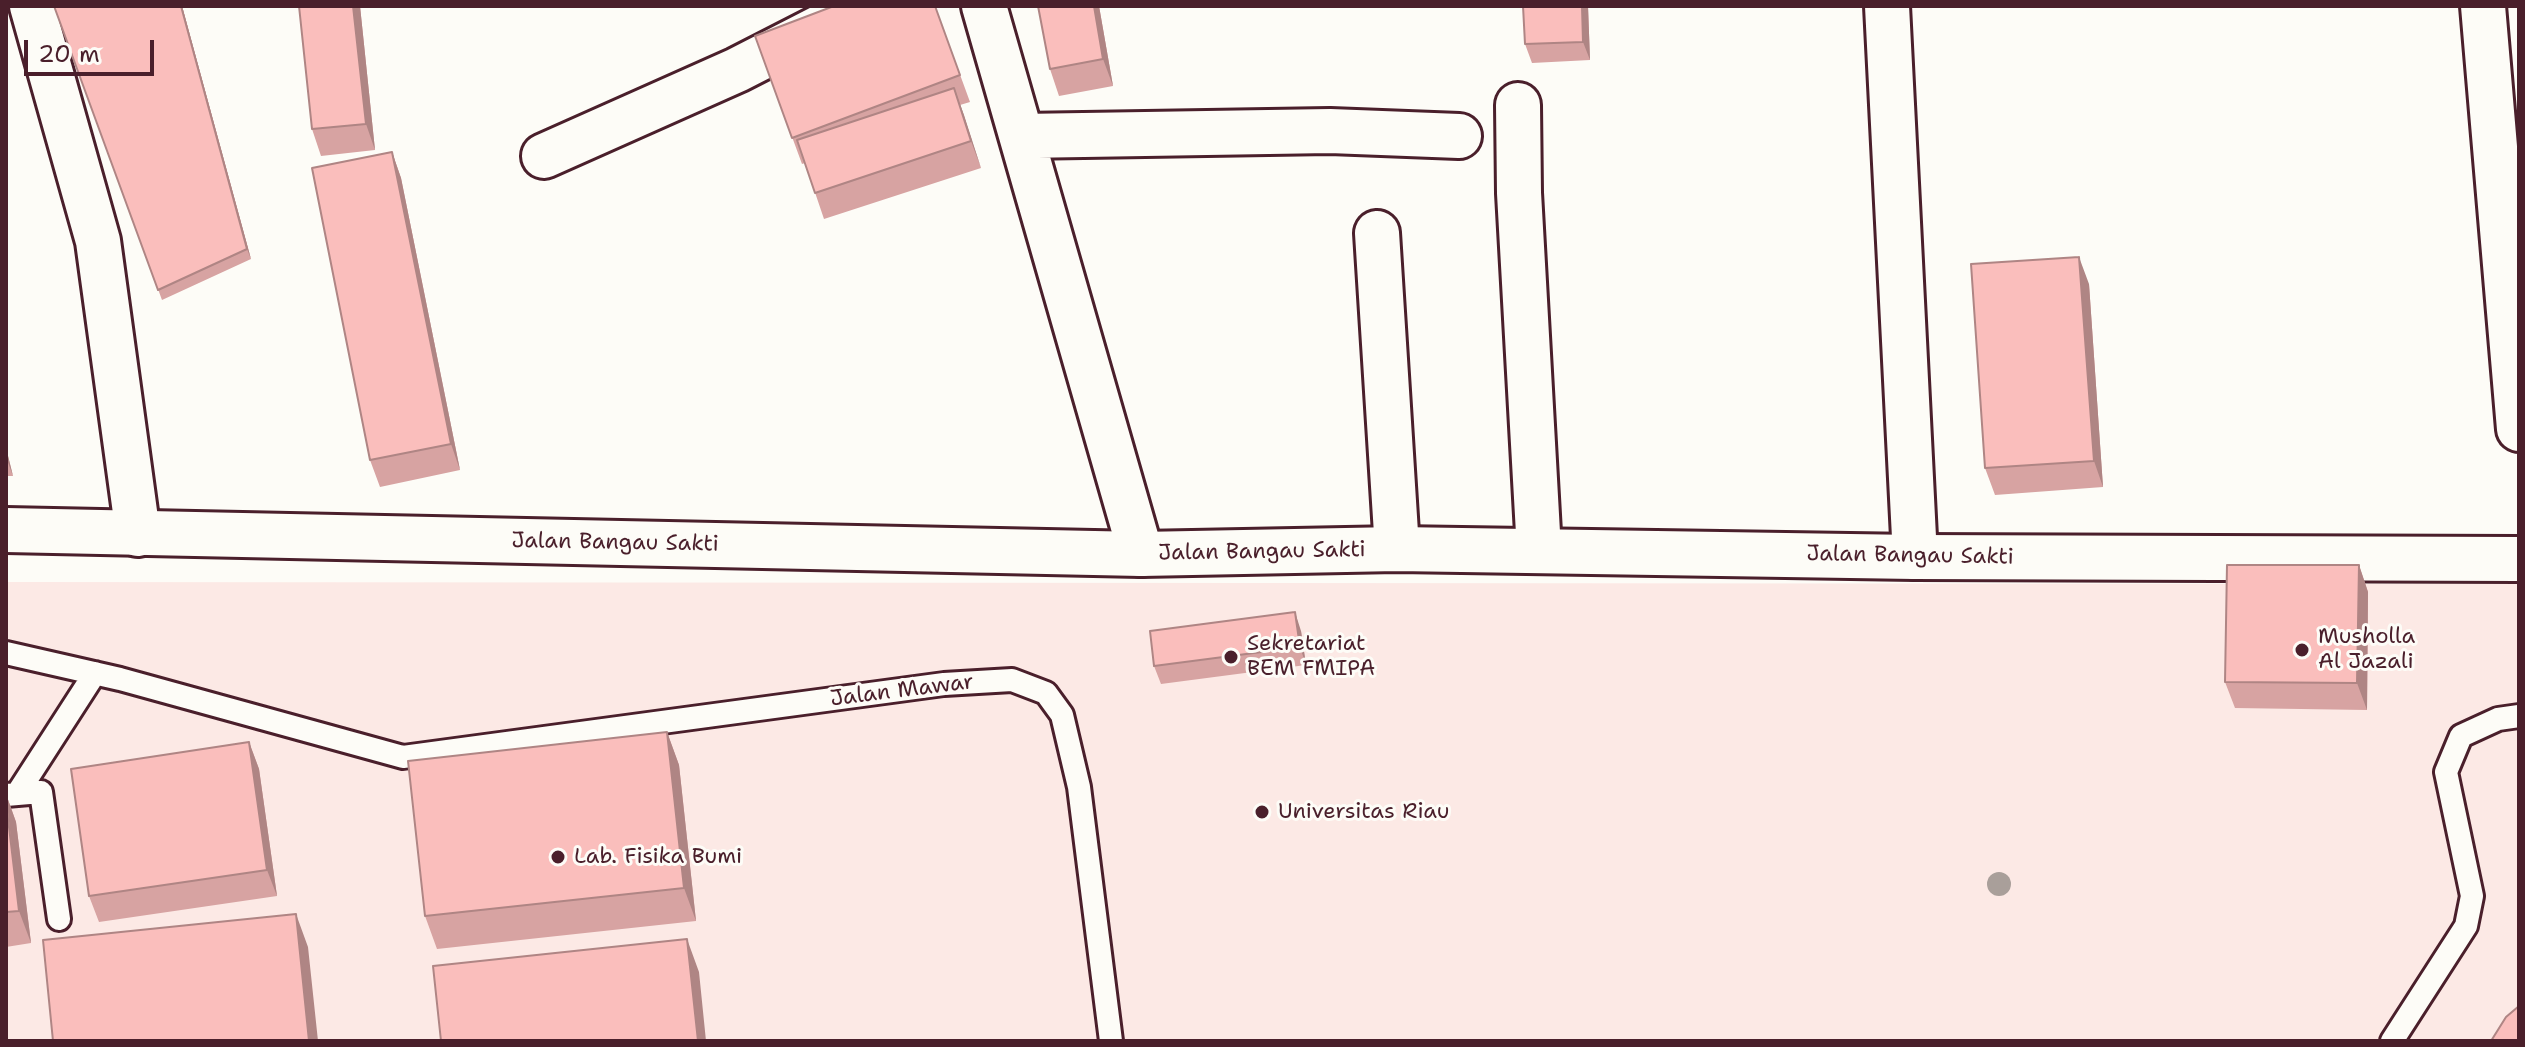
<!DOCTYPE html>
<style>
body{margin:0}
#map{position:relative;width:2525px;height:1047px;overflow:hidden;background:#fdfcf7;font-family:"Shantell Sans",sans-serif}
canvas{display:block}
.frame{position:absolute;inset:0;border:8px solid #4a1f2b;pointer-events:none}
.scale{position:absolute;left:24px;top:40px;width:130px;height:36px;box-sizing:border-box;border:4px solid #4a1f2b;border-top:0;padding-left:10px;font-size:24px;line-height:28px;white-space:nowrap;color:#4a1f2b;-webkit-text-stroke:6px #fdfcf7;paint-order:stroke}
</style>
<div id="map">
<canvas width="2525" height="1047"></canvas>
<div class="frame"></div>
<div class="scale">20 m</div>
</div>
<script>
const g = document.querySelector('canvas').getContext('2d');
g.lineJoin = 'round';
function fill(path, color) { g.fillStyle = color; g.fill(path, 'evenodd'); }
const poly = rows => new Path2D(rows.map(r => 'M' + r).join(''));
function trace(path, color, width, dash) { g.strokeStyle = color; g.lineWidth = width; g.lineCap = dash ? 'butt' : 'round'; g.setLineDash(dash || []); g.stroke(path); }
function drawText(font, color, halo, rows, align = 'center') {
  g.font = font + ' "Shantell Sans",sans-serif'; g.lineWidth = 6; g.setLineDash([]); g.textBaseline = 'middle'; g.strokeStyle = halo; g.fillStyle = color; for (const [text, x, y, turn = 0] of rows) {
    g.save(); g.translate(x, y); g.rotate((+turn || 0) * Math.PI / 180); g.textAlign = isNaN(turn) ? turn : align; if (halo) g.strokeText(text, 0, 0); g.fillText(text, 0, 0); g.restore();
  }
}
fill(poly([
 [6,582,2519,584,2519,1041,6,1041]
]), '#fce9e5');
const lane = poly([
 [6,653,120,679,403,757,944,684,1012,680,1046,693,1062,715,1079,787,1111,1041],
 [17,794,95,673],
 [6,795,41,792,59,919],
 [2392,1041,2466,926,2472,896,2446,772,2461,736,2498,719,2519,716]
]);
const street = poly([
 [32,6,98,241,138,534],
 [984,6,1141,554],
 [1887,6,1915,557],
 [2483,6,2519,429],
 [1518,105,1519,193,1539,551],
 [1022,136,1330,131,1459,136],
 [544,156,737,70,862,6],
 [1377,233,1397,549]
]);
const secondary = poly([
 [6,530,1141,554,1397,549,1915,557,2519,559]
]);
trace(lane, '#4a1f2b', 28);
trace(street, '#4a1f2b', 50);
trace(secondary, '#4a1f2b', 50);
trace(lane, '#fdfcf7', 22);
trace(street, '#fdfcf7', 44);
trace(secondary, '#fdfcf7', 44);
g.fillStyle = '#a99f9a';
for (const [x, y] of [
 [1999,884]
]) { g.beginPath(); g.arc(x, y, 12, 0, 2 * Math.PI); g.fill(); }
fill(poly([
 [54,6,182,6,251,259,162,300],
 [360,6,375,150,321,156,312,129],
 [935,6,970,102,960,105,981,168,824,219,805,163,802,164,755,36],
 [1099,6,1113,86,1059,96,1050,69],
 [1588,6,1590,60,1532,63,1525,44],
 [392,152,401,178,460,470,380,487,370,460],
 [2089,284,2103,487,1995,495,1985,468],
 [6,448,13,476,6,476],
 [2359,565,2368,592,2367,710,2235,708,2225,682],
 [1301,631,1306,665,1161,684,1154,666],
 [667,732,679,765,696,921,437,949,425,916],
 [249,742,259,769,277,896,99,922,89,896],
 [6,794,16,822,31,943,6,947]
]), '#d7a3a2');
fill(poly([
 [181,6,182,6,251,259,247,249],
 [353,6,360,6,375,150,366,124],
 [1094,6,1099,6,1113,86,1103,59],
 [1582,6,1588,6,1590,60,1583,42],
 [954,88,964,115,981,168,971,141],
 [392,152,401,178,460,470,451,444],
 [2079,257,2089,284,2103,487,2094,461],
 [6,448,13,476,6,457],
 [2359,565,2368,592,2367,710,2357,683],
 [1295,612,1301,631,1306,665,1300,647],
 [667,732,679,765,696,921,684,888],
 [249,742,259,769,277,896,267,870],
 [6,794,16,822,31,943,19,911],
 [296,914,308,947,318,1041,309,1041],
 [687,939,699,972,706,1041,698,1041]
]), '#af8584');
const building = poly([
 [54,6,181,6,247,249,158,290,54,6],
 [299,6,353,6,366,124,312,129,299,6],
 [834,6,935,6,960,75,792,138,755,36,834,6],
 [1038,6,1094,6,1103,59,1050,69,1038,6],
 [1523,6,1582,6,1583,42,1525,44,1523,6],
 [954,88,971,141,815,193,797,140,954,88],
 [392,152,451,444,370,460,312,168,392,152],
 [2079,257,2094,461,1985,468,1971,264,2079,257],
 [2227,565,2359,565,2357,683,2225,682,2227,565],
 [1295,612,1300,647,1154,666,1150,631,1295,612],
 [667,732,684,888,425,916,408,761,667,732],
 [249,742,267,870,89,896,71,769,249,742],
 [6,802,19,911,6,912,6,802],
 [296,914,309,1041,53,1041,43,940,296,914],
 [687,939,698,1041,441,1041,433,966,687,939],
 [2519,1006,2519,1041,2491,1041,2506,1017,2519,1006]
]);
fill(building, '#fabebc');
trace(building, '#af8584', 2);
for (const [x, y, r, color] of [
 [2302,650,8,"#4a1f2b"],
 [1231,657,8,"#4a1f2b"],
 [1262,812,8,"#4a1f2b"],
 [558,857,8,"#4a1f2b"]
]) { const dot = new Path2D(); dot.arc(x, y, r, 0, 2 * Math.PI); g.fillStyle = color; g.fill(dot); trace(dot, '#fdfcf7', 3); }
drawText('22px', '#4a1f2b', '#fdfcf7', [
 ["Jalan Bangau Sakti",615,543,1],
 ["Jalan Bangau Sakti",1262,552,-1],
 ["Jalan Bangau Sakti",1910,556,1],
 ["Jalan Mawar",902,691,-7]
]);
drawText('22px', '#4a1f2b', '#fdfcf7', [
 ["Musholla",2318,637],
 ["Al Jazali",2318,662],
 ["Sekretariat",1247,644],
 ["BEM FMIPA",1247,669],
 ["Universitas Riau",1278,812],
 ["Lab. Fisika Bumi",574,857]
], 'left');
</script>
